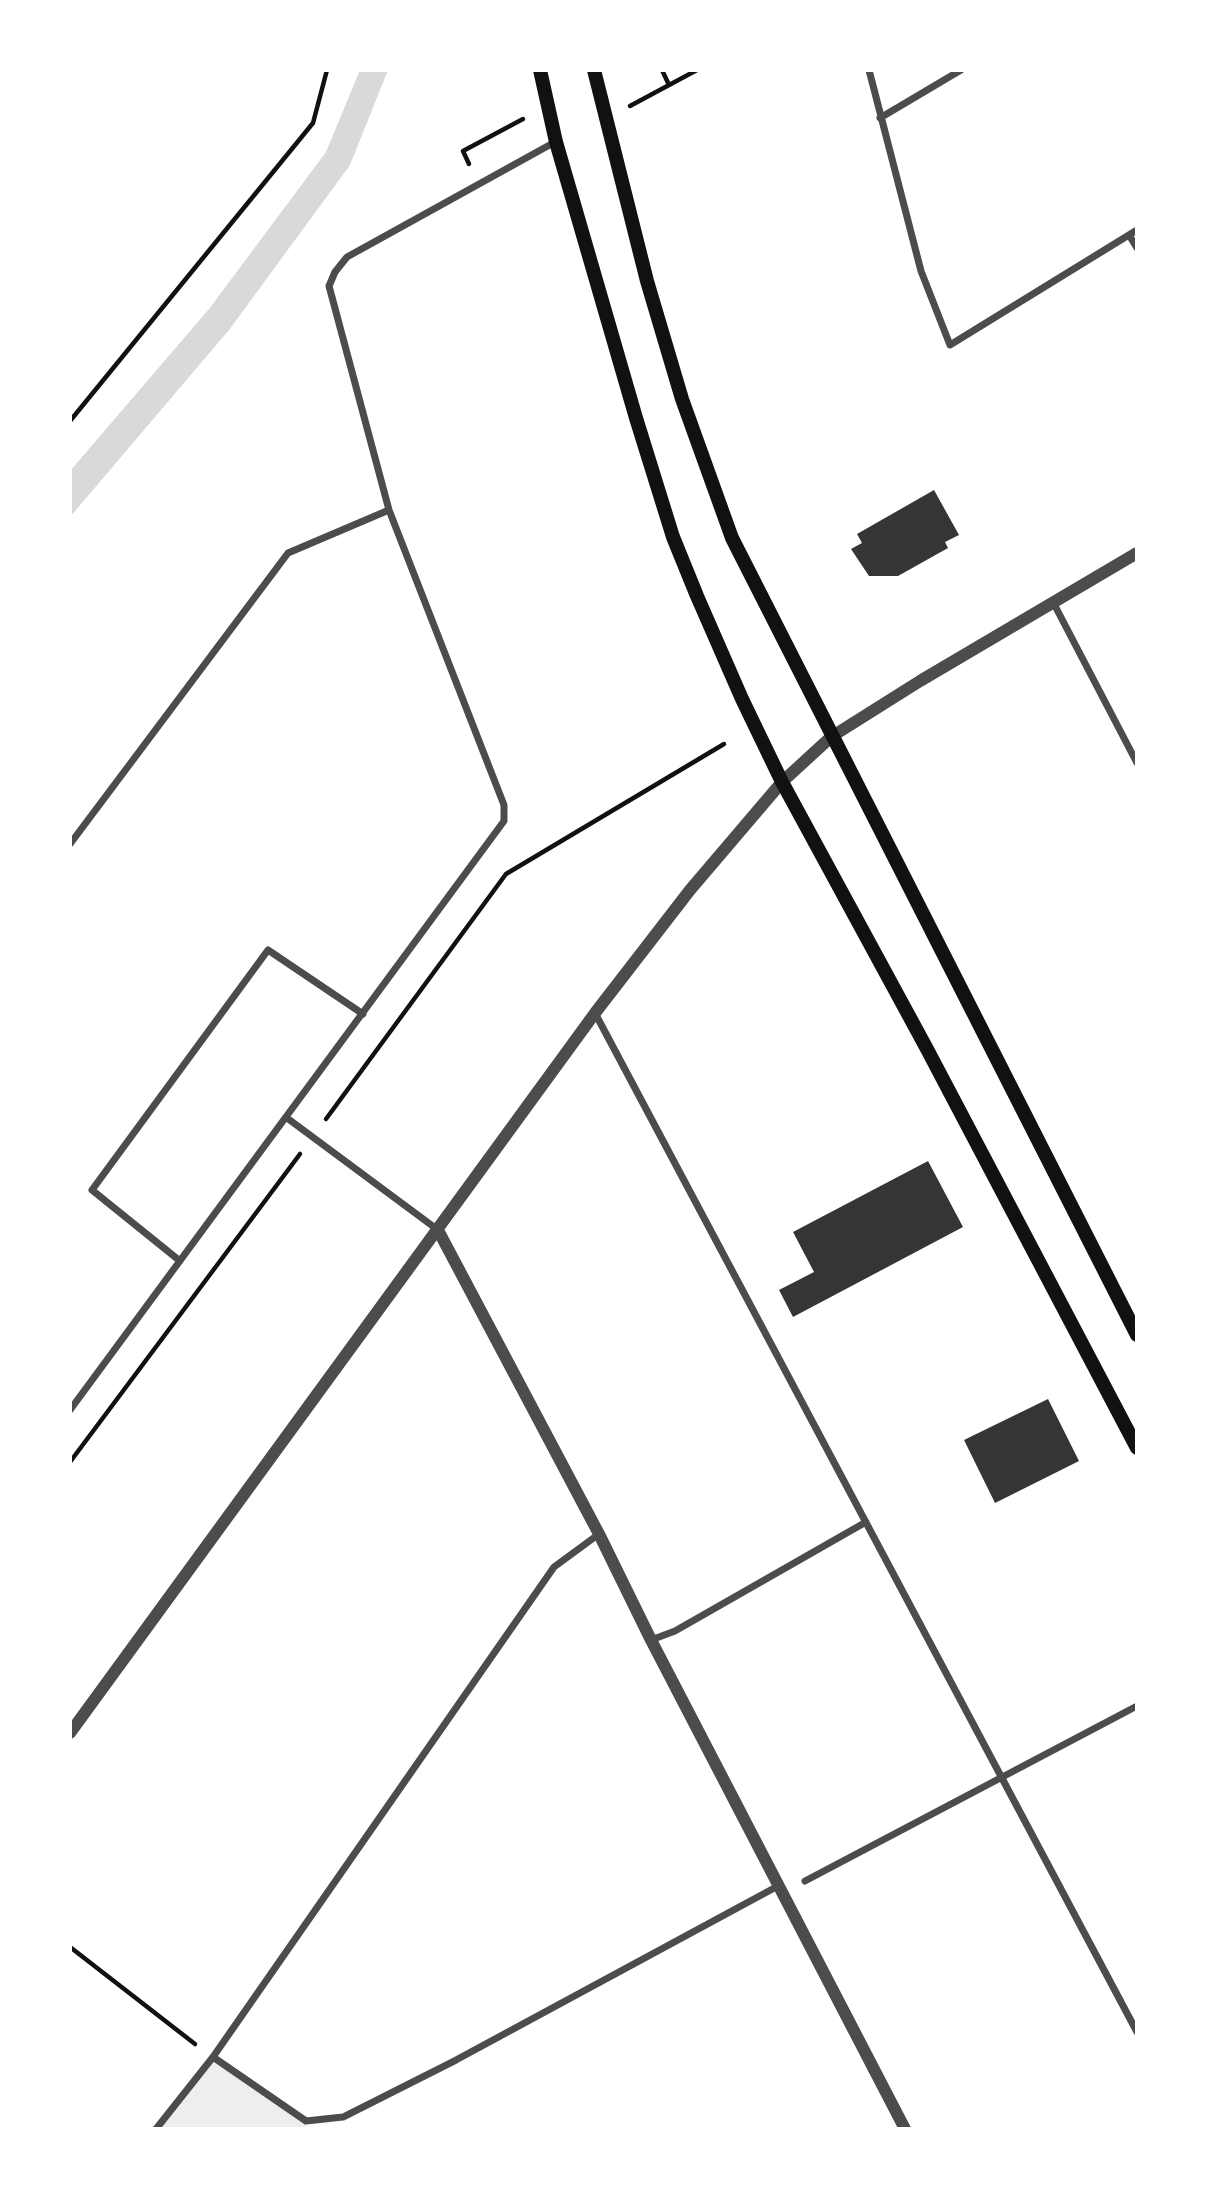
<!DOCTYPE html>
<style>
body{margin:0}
#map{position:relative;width:1207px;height:2199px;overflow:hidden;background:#fff;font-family:"Golos Text",sans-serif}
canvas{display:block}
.frame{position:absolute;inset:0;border:72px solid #fff;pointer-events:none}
</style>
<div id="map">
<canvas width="1207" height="2199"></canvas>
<div class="frame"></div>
</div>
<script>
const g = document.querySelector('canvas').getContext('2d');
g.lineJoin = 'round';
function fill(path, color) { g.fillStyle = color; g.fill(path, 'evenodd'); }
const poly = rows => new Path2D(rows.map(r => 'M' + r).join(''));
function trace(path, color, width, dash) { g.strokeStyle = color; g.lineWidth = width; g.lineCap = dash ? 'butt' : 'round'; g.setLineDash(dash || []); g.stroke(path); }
fill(poly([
 [213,2057,306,2121,306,2129,156,2129]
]), '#eee');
fill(poly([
 [360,70,388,70,350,165,229,330,70,517,70,471,209,309,326,152]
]), '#d9d9d9');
fill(poly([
 [934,490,959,535,945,542,948,548,898,576,869,576,851,549,862,543,857,534],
 [928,1161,963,1227,793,1317,779,1290,814,1272,793,1232],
 [1048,1399,1079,1461,995,1503,964,1440]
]), '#353535');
trace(poly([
 [662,70,669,85],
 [630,106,697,70],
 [469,164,463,151,523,119],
 [70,421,313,123,327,70],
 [326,1119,506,874,724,744],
 [70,1462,300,1154],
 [70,1947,195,2044]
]), '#111', 4.5);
trace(poly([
 [869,70,921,271,950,345,1137,230],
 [880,118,961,70],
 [1129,235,1137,248],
 [1053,602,1137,763],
 [70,844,288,553,389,510],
 [595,1013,1137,2032],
 [287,1118,438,1230],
 [180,1261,92,1190,268,950,363,1014],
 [70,1410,504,821,504,805,389,510,329,286,335,272,347,257,555,142],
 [651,1640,675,1631,866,1522],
 [805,1881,1137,1706],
 [213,2057,306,2121,343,2117,456,2060,778,1886],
 [156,2129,213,2057,554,1567,599,1534]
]), '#4c4c4c', 7);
trace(poly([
 [438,1230,599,1534,651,1640,905,2129],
 [70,1733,595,1013,690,890,782,782,831,737,920,681,1137,553]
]), '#4c4c4c', 12);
trace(poly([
 [540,70,556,142,636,418,673,537,697,596,742,699,782,782,927,1049,1137,1448],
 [594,70,647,281,682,399,732,538,1137,1335]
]), '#111', 14);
</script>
